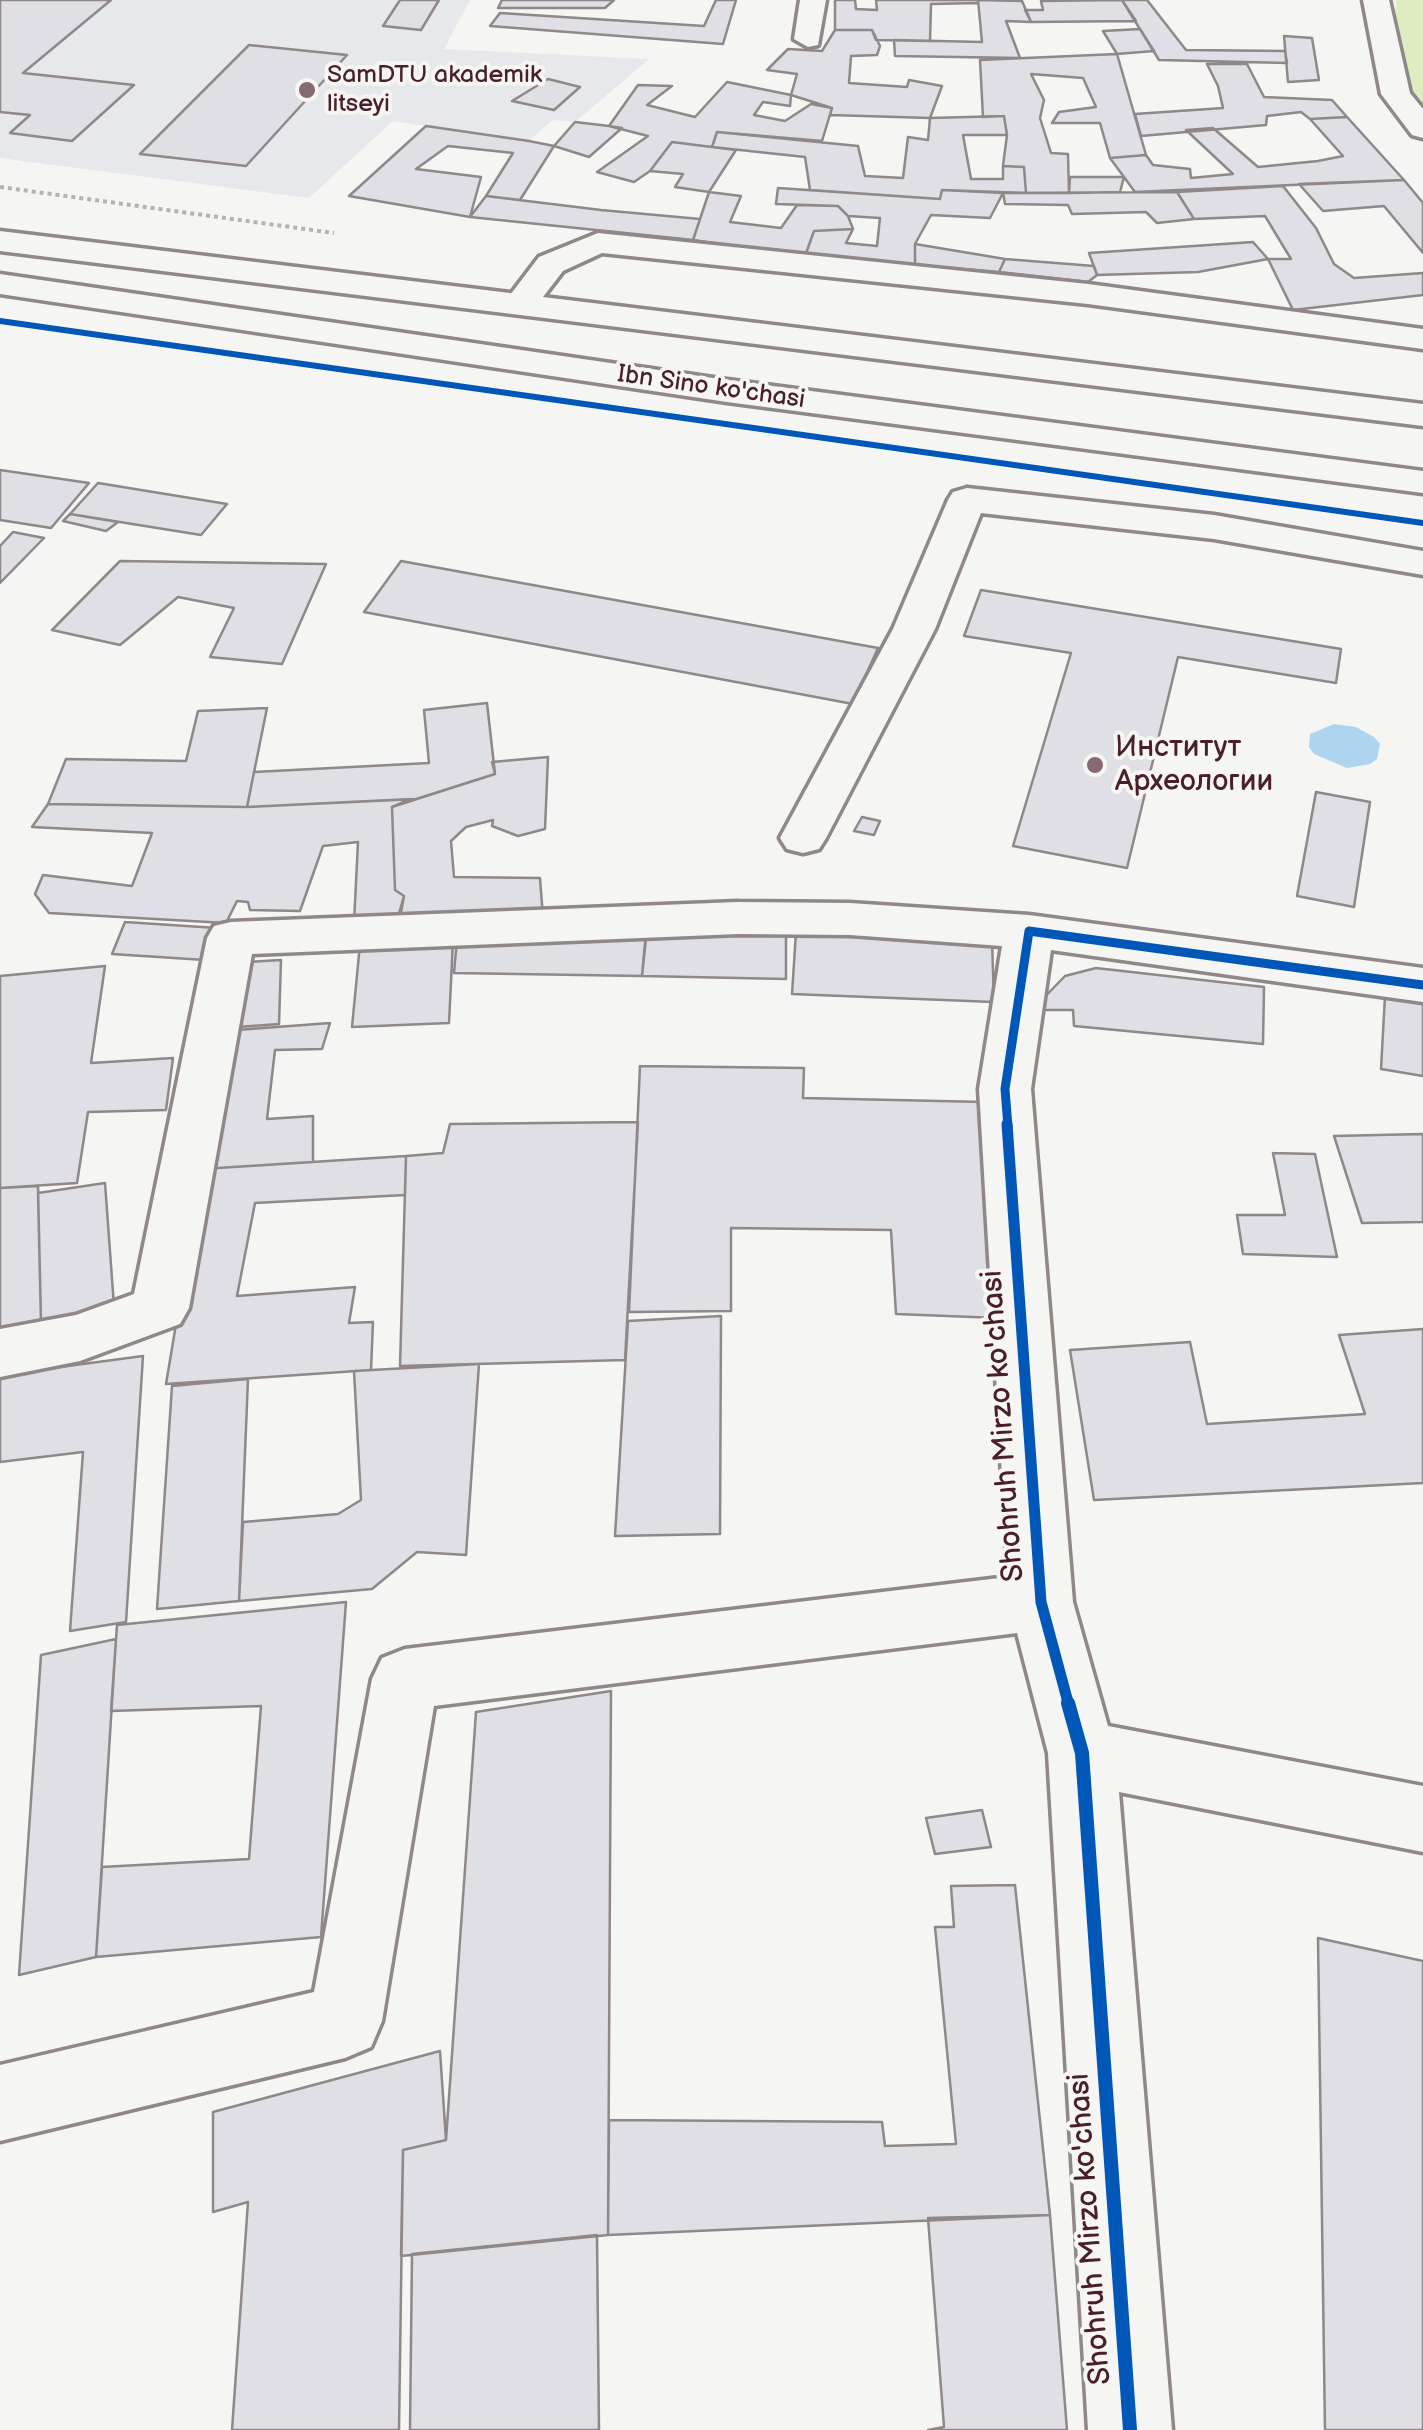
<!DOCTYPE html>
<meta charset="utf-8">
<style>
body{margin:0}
canvas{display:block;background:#f5f5f3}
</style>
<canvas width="1423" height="2430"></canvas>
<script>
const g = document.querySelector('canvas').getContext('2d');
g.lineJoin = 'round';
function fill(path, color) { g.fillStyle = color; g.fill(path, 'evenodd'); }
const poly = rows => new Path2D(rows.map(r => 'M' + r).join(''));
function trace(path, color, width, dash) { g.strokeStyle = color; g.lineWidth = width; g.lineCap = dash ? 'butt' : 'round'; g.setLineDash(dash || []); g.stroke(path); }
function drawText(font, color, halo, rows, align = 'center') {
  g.font = font + ' "Balsamiq Sans",sans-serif'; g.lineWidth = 8; g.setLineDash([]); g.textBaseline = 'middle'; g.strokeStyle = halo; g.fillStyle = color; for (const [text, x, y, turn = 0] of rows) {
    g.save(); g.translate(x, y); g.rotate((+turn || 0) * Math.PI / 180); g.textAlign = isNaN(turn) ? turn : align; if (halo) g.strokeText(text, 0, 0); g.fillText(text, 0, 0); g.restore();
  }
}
fill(poly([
 [0,0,470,0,444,49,649,59,575,122,553,120,529,141,393,121,309,198,0,158]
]), '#e7e8ec');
fill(poly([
 [1396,0,1423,0,1423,116,1396,94]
]), '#deecc2');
fill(poly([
 [1334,724,1356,727,1374,737,1380,744,1377,759,1370,764,1347,768,1314,754,1309,747,1310,734]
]), '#afd4f0');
const building = poly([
 [0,0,111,0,23,73,134,85,72,141,10,133,30,115,0,112,0,0],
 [400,0,439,0,421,30,383,26,400,0],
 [502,0,614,0,605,8,498,8,502,0],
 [716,0,736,0,723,44,490,26,500,13,704,26,716,0],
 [835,0,855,0,856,9,877,10,876,0,978,0,978,3,931,4,930,41,876,40,872,30,835,30,835,0],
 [978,0,1022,1,1031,22,1006,21,1020,58,895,56,894,40,982,42,978,0],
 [1122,0,1147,0,1186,50,1285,51,1287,63,1159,60,1122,0],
 [1122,0,1136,21,1031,22,1025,10,1043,10,1041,1,1122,0],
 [1140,29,1154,51,1117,54,1103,31,1140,29],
 [835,30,872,30,880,46,877,55,851,56,849,83,907,87,909,80,942,86,930,118,830,115,832,108,791,95,797,74,767,70,788,49,822,51,835,30],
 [1284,36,1312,38,1319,80,1288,82,1284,36],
 [249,45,347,55,246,166,140,154,249,45],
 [1117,54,1146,155,1110,158,1100,123,1052,123,1059,112,1096,107,1083,78,1031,74,1044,100,1040,118,1051,153,1068,154,1069,193,1026,193,1024,167,1003,166,1007,135,1004,116,983,117,980,60,1117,54],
 [1207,64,1247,64,1264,97,1332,100,1347,117,1310,119,1301,112,1267,116,1266,125,1141,136,1135,114,1223,108,1218,86,1207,64],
 [548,79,580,87,554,110,512,101,548,79],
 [727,82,791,95,790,106,763,102,754,115,785,121,811,104,832,108,822,141,717,132,712,147,672,142,650,171,634,182,597,172,648,136,609,126,638,85,672,86,647,105,695,117,727,82],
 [1004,116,1007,135,963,135,971,179,1003,179,1003,166,1024,167,1026,193,942,190,940,199,810,190,805,157,712,147,717,132,858,146,865,176,903,178,908,137,928,140,930,118,1004,116],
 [1347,117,1404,180,1135,192,1110,158,1146,155,1153,165,1190,169,1191,178,1233,174,1186,130,1213,128,1258,167,1318,161,1343,156,1310,119,1347,117],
 [575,122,609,126,622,128,589,157,554,146,575,122],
 [426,126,529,141,554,146,520,200,486,196,513,153,448,146,416,169,481,177,470,217,349,196,426,126],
 [672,142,736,150,709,192,675,187,683,174,650,171,672,142],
 [1070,177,1124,177,1120,192,1069,193,1070,177],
 [1404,180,1423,203,1423,253,1384,206,1323,211,1299,184,1404,180],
 [1283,186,1316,228,1334,264,1354,278,1423,273,1423,295,1293,310,1268,259,1291,259,1265,216,1194,219,1177,192,1283,186],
 [778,188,940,199,942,190,1003,193,990,218,931,215,915,244,915,265,900,267,805,256,814,231,853,229,846,243,877,246,880,218,848,216,838,206,776,204,778,188],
 [709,192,741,196,730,222,781,228,797,205,838,206,848,216,853,229,814,231,805,256,693,240,709,192],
 [1177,192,1194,219,1157,223,1146,212,1072,214,1068,205,1005,204,1003,193,1177,192],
 [486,196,601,210,700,219,693,240,470,217,486,196],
 [1253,242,1268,259,1198,272,1097,275,1089,253,1253,242],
 [915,244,1005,259,999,272,915,265,915,244],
 [1005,259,1094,266,1097,275,1088,282,999,272,1005,259],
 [0,470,89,483,51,528,0,520,0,470],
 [98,483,227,504,201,535,70,514,98,483],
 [70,514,118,522,106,531,63,521,70,514],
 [13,532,44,538,0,583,0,546,13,532],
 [120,561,326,564,282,664,210,657,234,608,178,597,120,645,52,630,120,561],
 [401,561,878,648,853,704,364,612,401,561],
 [981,590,1341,649,1336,683,1178,657,1127,868,1013,846,1071,653,964,636,981,590],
 [487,703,495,774,416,799,247,807,254,772,429,763,424,710,487,703],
 [267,708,247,807,48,804,66,759,186,761,198,711,267,708],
 [548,757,545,829,518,836,492,826,493,820,466,827,451,841,454,877,540,878,543,918,400,918,404,896,395,890,392,807,495,774,492,762,548,757],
 [1316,792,1370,802,1354,907,1297,896,1316,792],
 [411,799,392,807,395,890,404,896,396,924,354,922,358,842,323,846,300,911,250,910,248,902,237,901,226,923,49,913,35,894,43,875,132,886,152,833,32,827,48,804,247,807,411,799],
 [862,817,880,821,874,835,854,831,862,817],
 [125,922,217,928,205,960,112,954,125,922],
 [646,931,786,935,786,979,642,976,646,931],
 [796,932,992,940,994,1002,792,994,796,932],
 [646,938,642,976,454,973,457,939,646,938],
 [453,941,449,1023,352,1027,360,944,453,941],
 [281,960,279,1024,225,1028,230,963,281,960],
 [105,966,91,1063,173,1058,166,1110,88,1112,77,1183,0,1188,0,976,105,966],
 [1096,968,1264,987,1263,1044,1074,1026,1073,1010,1032,1010,1065,976,1096,968],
 [1385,996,1423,1002,1423,1076,1381,1069,1385,996],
 [330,1023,322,1049,275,1050,267,1119,313,1116,313,1162,202,1169,223,1031,330,1023],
 [640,1066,804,1068,803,1098,985,1102,998,1318,896,1314,891,1230,731,1228,731,1311,629,1312,640,1066],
 [638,1122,625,1360,400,1366,406,1156,443,1153,450,1124,638,1122],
 [1423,1134,1423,1222,1362,1223,1334,1136,1423,1134],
 [1273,1153,1315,1154,1337,1257,1243,1254,1237,1215,1285,1215,1273,1153],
 [406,1156,405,1195,255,1203,237,1296,355,1287,349,1323,373,1322,371,1370,166,1384,202,1169,406,1156],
 [105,1183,114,1306,41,1323,38,1193,105,1183],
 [38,1186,41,1323,0,1330,0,1188,38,1186],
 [721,1316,720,1534,615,1536,628,1321,721,1316],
 [1423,1329,1423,1483,1094,1500,1070,1350,1190,1342,1207,1424,1365,1414,1339,1335,1423,1329],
 [143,1356,126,1622,70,1631,83,1452,0,1462,0,1375,143,1356],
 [479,1364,466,1555,417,1552,372,1589,239,1601,243,1522,338,1514,361,1500,354,1371,479,1364],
 [248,1379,239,1601,157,1609,172,1386,248,1379],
 [346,1602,321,1937,96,1957,102,1867,249,1859,261,1706,111,1711,117,1625,346,1602],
 [116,1639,96,1957,19,1975,41,1655,116,1639],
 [611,1691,608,2235,401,2256,403,2150,446,2140,476,1712,611,1691],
 [982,1810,991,1847,935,1854,926,1818,982,1810],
 [1015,1885,1050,2215,608,2235,609,2120,882,2122,885,2146,956,2144,935,1927,954,1927,951,1886,1015,1885],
 [1318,1938,1423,1961,1423,2430,1325,2430,1318,1938],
 [440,2051,446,2140,403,2150,399,2430,232,2430,248,2202,213,2212,213,2112,440,2051],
 [1050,2215,1067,2430,928,2430,944,2427,928,2218,1050,2215],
 [597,2235,599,2430,410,2430,412,2254,597,2235]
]);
fill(building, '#e0dfe6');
trace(building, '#8f8788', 2.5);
const minor = poly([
 [800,0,826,0,818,45,808,47,794,39,800,0],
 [1363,0,1389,0,1410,93,1423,109,1423,138,1412,135,1381,94,1363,0],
 [598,233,1088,284,1423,329,1423,349,1088,304,602,253,563,271,533,310,509,310,504,303,539,257,598,233],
 [967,488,1214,515,1423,551,1423,575,1214,539,981,513,935,629,826,838,819,849,803,853,787,849,780,838,893,629,948,500,953,492,967,488],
 [738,902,850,903,1029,915,1423,968,1423,1002,1051,950,1031,1089,1073,1602,1108,1726,1423,1786,1423,1852,1119,1792,1172,2430,1088,2430,1048,1753,1017,1633,434,1706,382,2021,371,2047,345,2058,0,2141,0,2065,314,1992,372,1679,382,1658,405,1649,1008,1577,979,1089,1002,946,850,935,738,934,252,954,189,1308,180,1324,80,1361,0,1377,0,1329,76,1315,134,1294,207,938,214,926,231,922,738,902]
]);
const major = poly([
 [0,231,1423,404,1423,426,0,251,0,231],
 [0,274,727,380,1423,471,1423,493,727,402,0,294,0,274]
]);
trace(minor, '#8f8788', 7);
trace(major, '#8f8788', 7);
trace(poly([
 [0,187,334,233]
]), '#b6b2b2', 4, [4, 4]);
fill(minor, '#f5f5f3');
fill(major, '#f5f5f3');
trace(poly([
 [0,321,1423,523]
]), '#0057b8', 6);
trace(poly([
 [1008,1127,1005,1089,1029,931,1423,985]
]), '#0057b8', 9);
trace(poly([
 [1007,1124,1041,1602,1069,1706]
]), '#0057b8', 11);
trace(poly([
 [1068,1703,1082,1753,1130,2430]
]), '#0057b8', 14);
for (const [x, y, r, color] of [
 [307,90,10,"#866a71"],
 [1095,765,10,"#866a71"]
]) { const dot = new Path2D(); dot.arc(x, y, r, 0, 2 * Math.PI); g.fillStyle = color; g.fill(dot); trace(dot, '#f6f6f2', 4); }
drawText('25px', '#4a1f2b', '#f6f6f2', [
 ["SamDTU akademik",327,76],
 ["litseyi",327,105]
], 'left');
drawText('25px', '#4a1f2b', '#f6f6f2', [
 ["Ibn Sino ko'chasi",711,388,8]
]);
drawText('30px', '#4a1f2b', '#f6f6f2', [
 ["Институт",1115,748],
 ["Археологии",1115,782]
], 'left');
drawText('30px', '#4a1f2b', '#f6f6f2', [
 ["Shohruh Mirzo ko'chasi",1004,1426,-94],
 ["Shohruh Mirzo ko'chasi",1091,2229,-94]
]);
</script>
